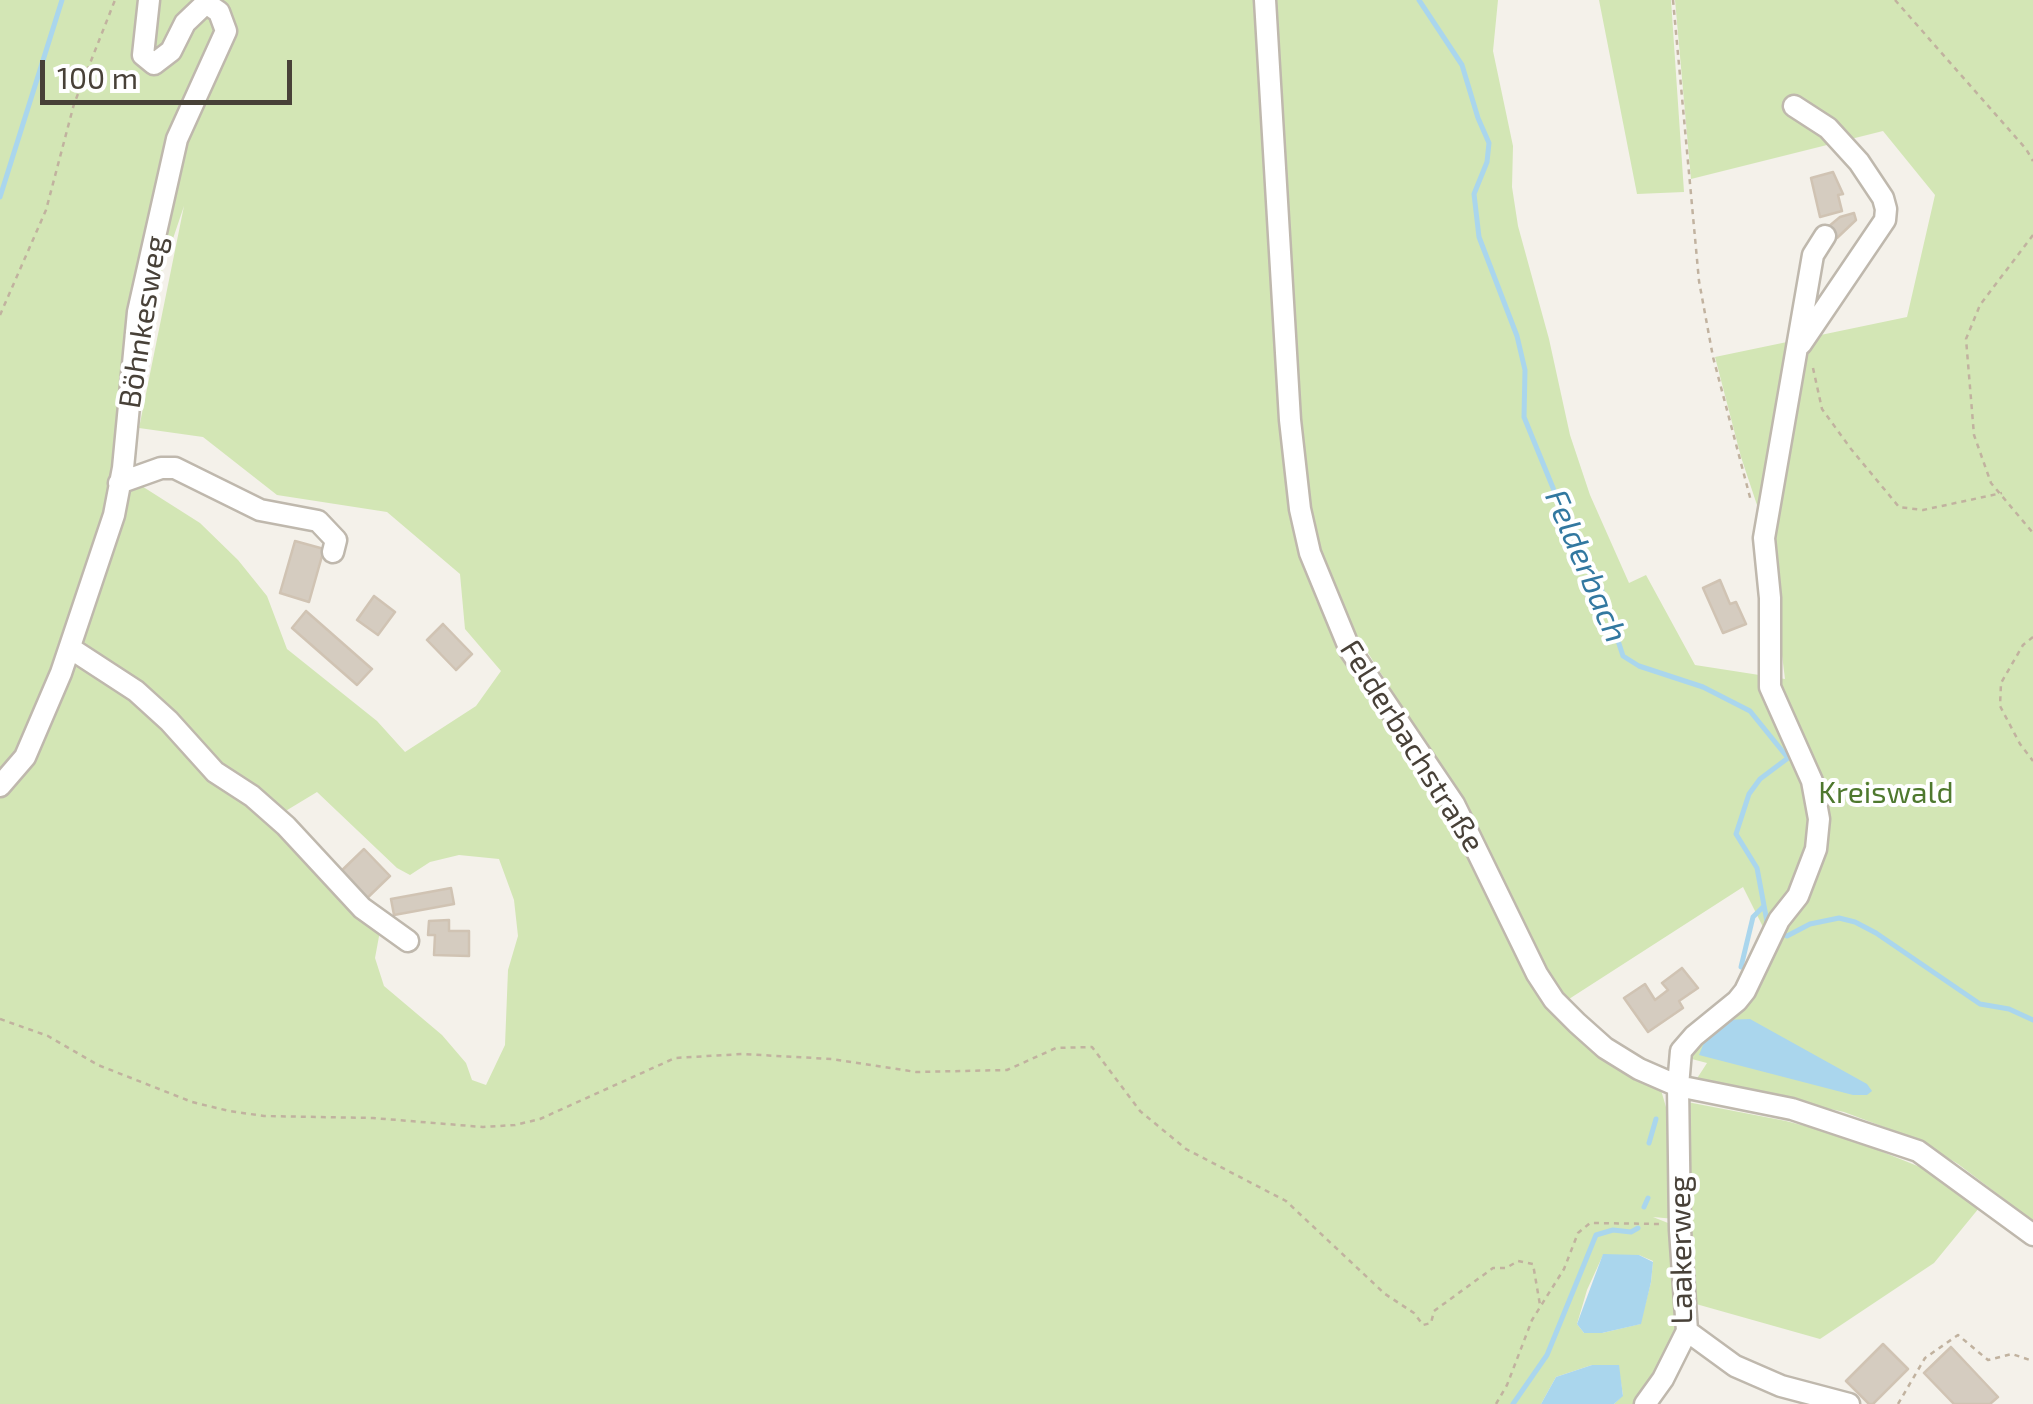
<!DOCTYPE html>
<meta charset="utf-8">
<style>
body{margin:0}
#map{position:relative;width:2033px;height:1404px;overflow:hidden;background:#f4f1ea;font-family:"Exo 2",sans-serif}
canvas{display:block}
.scale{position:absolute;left:40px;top:60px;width:252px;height:45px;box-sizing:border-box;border:5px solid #484138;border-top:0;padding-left:12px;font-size:30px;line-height:35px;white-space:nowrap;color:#484138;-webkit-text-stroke:8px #fff;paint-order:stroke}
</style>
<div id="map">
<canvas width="2033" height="1404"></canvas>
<div class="scale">100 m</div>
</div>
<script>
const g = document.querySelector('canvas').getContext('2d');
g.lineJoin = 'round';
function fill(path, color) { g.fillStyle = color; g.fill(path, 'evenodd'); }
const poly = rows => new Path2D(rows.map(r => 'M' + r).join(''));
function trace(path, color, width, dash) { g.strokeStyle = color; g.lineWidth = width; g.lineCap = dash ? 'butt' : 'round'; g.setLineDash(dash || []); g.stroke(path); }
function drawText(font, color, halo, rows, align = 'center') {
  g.font = font + ' "Exo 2",sans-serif'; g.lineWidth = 8; g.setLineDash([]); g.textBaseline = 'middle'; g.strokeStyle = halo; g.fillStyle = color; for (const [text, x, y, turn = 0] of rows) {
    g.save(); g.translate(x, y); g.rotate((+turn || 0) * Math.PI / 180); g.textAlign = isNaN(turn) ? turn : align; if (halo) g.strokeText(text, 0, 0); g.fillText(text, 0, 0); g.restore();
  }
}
fill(poly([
 [0,0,1256,0,1290,520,1316,600,1348,666,1451,821,1530,981,1563,1024,1600,1055,1661,1090,1668,1114,1675,1219,1653,1217,1678,1227,1682,1329,1644,1404,1614,1404,1623,1395,1618,1365,1592,1365,1556,1377,1541,1404,0,1404,0,789,28,756,63,674,72,663,81,660,91,665,141,700,164,720,209,771,273,819,353,910,380,931,375,958,384,986,442,1035,466,1063,472,1080,486,1085,505,1045,508,970,518,936,514,900,499,859,459,855,430,862,410,875,397,868,317,792,279,815,215,768,170,715,81,644,81,631,126,476,200,523,238,560,267,596,287,649,377,721,405,752,476,706,501,671,465,629,460,574,387,512,277,495,203,437,139,428,184,206,156,289,111,513,59,673,22,754,0,781],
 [1603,1255,1639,1255,1653,1261,1651,1282,1640,1324,1602,1333,1584,1333,1577,1324,1587,1290],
 [1273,0,1498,0,1493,51,1513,146,1512,187,1518,226,1549,339,1570,435,1590,495,1629,583,1646,575,1695,665,1785,679,1767,535,1741,457,1715,357,1907,317,1935,195,1883,131,1691,179,1675,0,2033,0,2033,1221,1958,1164,1916,1139,1844,1112,1696,1080,1707,1063,1684,1057,1771,943,1743,887,1569,999,1554,981,1455,790,1349,623,1316,536,1299,422],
 [1599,0,1671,0,1684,192,1637,194],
 [1682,1101,1786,1121,1843,1136,1930,1171,1979,1208,1934,1263,1820,1339,1689,1302]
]), '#d3e6b5');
fill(poly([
 [1750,1019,1867,1084,1872,1091,1867,1095,1853,1095,1699,1055,1707,1035,1723,1020],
 [1603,1254,1639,1255,1653,1262,1651,1282,1641,1324,1602,1333,1584,1333,1577,1324],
 [1592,1365,1619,1365,1623,1396,1614,1404,1541,1404,1556,1377]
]), '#aad6ed');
trace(poly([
 [1419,0,1462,65,1478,118,1489,143,1487,162,1474,194,1479,237,1517,336,1525,370,1524,417,1578,549,1598,579,1623,656,1639,666,1703,687,1750,711,1788,758,1760,779,1749,794,1736,834,1757,868,1768,927],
 [0,197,62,0],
 [1778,932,1787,936,1810,924,1839,918,1855,922,1876,933,1980,1004,2009,1009,2033,1020],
 [1741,967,1753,917,1763,907],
 [1649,1143,1656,1119],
 [1644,1207,1648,1198],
 [1513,1404,1547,1355,1596,1235,1613,1230,1631,1232,1638,1228]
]), '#aad6ed', 5);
const building = poly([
 [1833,172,1843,194,1838,195,1842,211,1820,217,1811,178,1833,172],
 [1854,213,1856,220,1837,238,1828,227,1840,217,1854,213],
 [295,541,324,549,309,602,280,593,295,541],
 [1720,580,1730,604,1736,602,1746,624,1723,633,1703,588,1720,580],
 [374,596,395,612,378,635,357,620,374,596],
 [306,611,372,669,357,685,292,628,306,611],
 [443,624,472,654,456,670,427,640,443,624],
 [364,849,390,876,362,903,336,876,364,849],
 [451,888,454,904,394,915,391,899,451,888],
 [449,920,449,931,469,931,469,956,434,955,435,935,428,935,429,921,449,920],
 [1682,968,1698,988,1679,1001,1683,1008,1648,1032,1624,998,1645,984,1655,1000,1668,990,1662,983,1682,968],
 [1883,1344,1908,1369,1873,1404,1869,1404,1846,1381,1883,1344],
 [1951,1347,1998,1397,1990,1404,1954,1404,1924,1373,1951,1347]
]);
fill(building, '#d5ccc0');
trace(building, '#d0c3b3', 2.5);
const minor = poly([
 [1265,0,1290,420,1300,509,1310,553,1350,650,1454,804,1537,974,1554,1000,1577,1023,1605,1048,1639,1069,1678,1086,1792,1109,1918,1151,2033,1235],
 [1794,106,1828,128,1859,162,1883,198,1886,209,1885,220,1801,344],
 [119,483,161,468,175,468,260,510,318,521,336,540,333,552],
 [70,648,136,691,169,721,215,772,252,796,286,826,362,908,408,941],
 [0,786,25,757,61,673,114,515,123,468,138,312,177,139,226,31,219,12,206,3,185,23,171,51,154,64,143,55,149,0],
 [1687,1331,1735,1366,1781,1386,1849,1404],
 [1645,1404,1663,1379,1687,1331,1680,1230,1678,1086,1681,1051,1694,1036,1737,1001,1745,991,1779,920,1798,896,1816,849,1819,819,1812,781,1770,687,1770,598,1764,538,1813,255,1825,236]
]);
trace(minor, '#bfb8ad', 25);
trace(poly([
 [1673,0,1699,281,1713,357,1751,501],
 [1895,0,2026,149,2033,161],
 [2033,235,1980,305,1966,339,1974,435,1991,483,2033,533],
 [0,315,46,210,74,104,115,0],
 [1813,368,1822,409,1851,449,1899,507,1923,510,2002,493],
 [2033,637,2023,645,2001,683,2000,706,2020,744,2033,761],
 [0,1019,48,1036,98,1065,192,1102,229,1111,264,1116,373,1118,483,1127,515,1125,540,1119,675,1058,742,1054,832,1059,916,1072,1007,1070,1056,1048,1092,1047,1140,1111,1186,1149,1286,1201,1385,1294,1414,1313,1423,1325,1431,1323,1434,1311,1493,1268,1506,1268,1518,1261,1533,1264,1540,1305],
 [1496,1404,1507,1385,1532,1320,1564,1269,1578,1233,1590,1223,1662,1224],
 [1898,1404,1925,1358,1958,1335,1988,1360,2012,1354,2033,1361]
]), '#c1b29f', 2.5, [5, 5]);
trace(minor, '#fff', 20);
drawText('30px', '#484138', '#fff', [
 ["Böhnkesweg",143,322,-81],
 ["Felderbachstraße",1412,746,58],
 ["Laakerweg",1681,1250,-91]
]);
drawText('30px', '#4e782e', '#fff', [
 ["Kreiswald",1886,793]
]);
drawText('italic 32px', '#3278a0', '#fff', [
 ["Felderbach",1586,566,67]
]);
</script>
